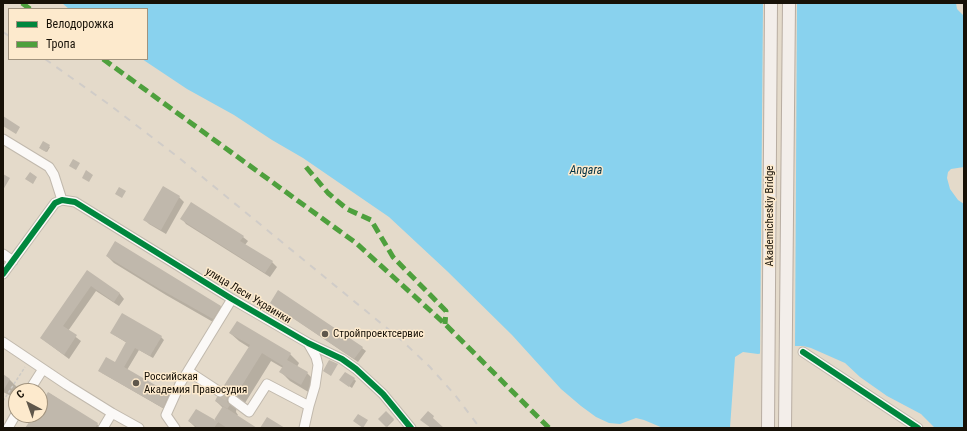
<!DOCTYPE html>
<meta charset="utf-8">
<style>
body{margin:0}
#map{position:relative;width:967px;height:431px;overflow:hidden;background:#e4daca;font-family:"Roboto Condensed",sans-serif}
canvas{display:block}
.frame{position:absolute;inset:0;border:4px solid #171107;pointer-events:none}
.legend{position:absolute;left:8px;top:8px;width:140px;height:52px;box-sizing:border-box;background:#fdeacd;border:1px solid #a1937e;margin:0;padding:5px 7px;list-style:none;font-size:12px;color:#171107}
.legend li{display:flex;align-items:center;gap:8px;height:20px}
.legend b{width:20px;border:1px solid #a1937e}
.north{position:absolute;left:8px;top:383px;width:40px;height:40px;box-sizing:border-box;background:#fdeacd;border:1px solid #a1937e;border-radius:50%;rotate:319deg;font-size:11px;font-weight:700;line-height:16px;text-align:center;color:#171107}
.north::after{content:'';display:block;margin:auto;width:14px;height:18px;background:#5f574b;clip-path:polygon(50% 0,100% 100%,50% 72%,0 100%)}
</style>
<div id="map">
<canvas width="967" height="431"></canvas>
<div class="frame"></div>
<ul class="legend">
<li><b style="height:5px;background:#00873e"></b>Велодорожка</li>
<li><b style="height:5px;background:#4ea03d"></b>Тропа</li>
</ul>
<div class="north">С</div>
</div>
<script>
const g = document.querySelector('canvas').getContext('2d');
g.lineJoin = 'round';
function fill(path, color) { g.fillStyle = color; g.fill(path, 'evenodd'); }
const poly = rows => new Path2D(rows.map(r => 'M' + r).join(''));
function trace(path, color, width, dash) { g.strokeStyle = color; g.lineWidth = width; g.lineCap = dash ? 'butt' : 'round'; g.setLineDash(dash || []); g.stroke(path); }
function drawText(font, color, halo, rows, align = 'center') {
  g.font = font + ' "Roboto Condensed",sans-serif'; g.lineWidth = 3; g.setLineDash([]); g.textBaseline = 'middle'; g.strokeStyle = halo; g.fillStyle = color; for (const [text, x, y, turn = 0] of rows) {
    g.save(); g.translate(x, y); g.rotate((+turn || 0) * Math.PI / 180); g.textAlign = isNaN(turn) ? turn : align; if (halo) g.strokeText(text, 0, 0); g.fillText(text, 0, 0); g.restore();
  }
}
fill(poly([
 [62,3,956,3,957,9,964,16,964,167,951,169,948,172,947,178,950,189,958,200,964,204,964,428,935,428,921,414,887,396,860,377,845,363,811,348,803,346,794,346,758,354,743,352,735,357,730,428,663,428,644,420,636,418,620,424,609,423,596,417,581,406,561,389,512,335,447,271,389,217,303,158,272,140,234,115,187,89,142,59,147,59,147,9,69,9]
]), '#89d2ee');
fill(poly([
 [763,3,797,3,795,348,760,355]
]), '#e4daca');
fill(poly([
 [43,143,50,147,47,152,41,149],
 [179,197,184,202,166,234,149,224,145,220],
 [182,219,243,237,248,241,245,245,272,262,277,267,270,277,186,224],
 [107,256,220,306,228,314,220,326,166,295,114,263],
 [87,272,120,294,124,299,119,306,96,291,68,331,81,341,69,359,41,338],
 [271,303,362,348,366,351,358,362],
 [111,333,161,337,164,340,153,358,139,350,127,370,169,394,172,397,166,410,102,373,115,363,127,343],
 [230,333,290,354,299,363,297,367,307,373,316,382,310,393,290,381,281,372,283,368,271,361,245,403,240,403,237,406,236,412,238,415,237,416,255,428,196,428,189,421,196,410,218,423,215,420,223,408,216,401,223,399,226,395,250,348,239,341],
 [3,376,10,380,17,387,11,396,3,392],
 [354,379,356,381,352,388,343,382],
 [49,393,97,424,99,426,98,428,27,428,35,415,40,415,40,407],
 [386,412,394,420,387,427,379,419]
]), '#0003');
fill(poly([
 [3,116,20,127,16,134,3,126],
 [43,141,50,145,46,152,39,148],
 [73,159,80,163,76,170,69,166],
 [86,170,93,175,89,182,82,178],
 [30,172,37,177,33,184,25,179],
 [3,174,10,178,3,190],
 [163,186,180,196,161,230,143,220],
 [119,187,126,191,122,198,115,194],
 [191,202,244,236,240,241,273,261,265,273,180,219],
 [115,241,221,306,213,319,158,288,106,256],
 [87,270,120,293,114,302,91,286,63,326,77,335,64,355,40,338],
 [278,290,363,347,354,359,270,303],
 [122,313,162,336,150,356,135,348,124,367,169,393,163,408,98,371,106,357,115,362,126,342,110,333],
 [237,321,291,353,287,360,308,372,301,385,279,372,283,366,262,353,236,395,231,394,228,397,227,402,230,405,227,409,215,401,217,397,222,397,225,395,225,390,223,387,250,345,229,333],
 [329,360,338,364,331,376,323,371],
 [345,372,355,378,349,387,339,380],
 [3,374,10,379,3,391],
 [48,392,98,423,95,428,25,428,34,415,40,415,40,405],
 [223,406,257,428,227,428,218,422,214,428,198,428,188,421,196,409,217,421,214,420],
 [386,411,394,419,386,427,378,419],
 [428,411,434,416,433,418,444,428,431,428,420,420],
 [358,414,368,420,363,428,353,421],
 [267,417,285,428,260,428]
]), '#c0b8ac');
trace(poly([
 [220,392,233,400]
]), '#c5bcad', 9, [9, 4.5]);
const minor = poly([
 [3,139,49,167,54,175,62,200],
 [3,254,13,261],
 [3,274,55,203,62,200,75,202,232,299,308,343,342,359,356,369,383,394,411,428],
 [3,342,67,385,112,413,103,428],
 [803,352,918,428],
 [188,371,220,392],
 [29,391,43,369],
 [233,400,249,412,267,384,309,406],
 [112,413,139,428],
 [8,428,16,414],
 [175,428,166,415,180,384,232,299],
 [304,428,309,406,315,386,318,365,316,357,308,343]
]);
const major = poly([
 [768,428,771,3],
 [785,428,789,3]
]);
trace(minor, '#c1b9ad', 11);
trace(major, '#b8ada2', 14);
trace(poly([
 [3,401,25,367]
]), '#cdcac5', 1.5, [3, 2]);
trace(minor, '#fbf9f7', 9);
trace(major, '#f3eeea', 12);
trace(poly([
 [3,32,9,36],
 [45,59,107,103,178,157,399,338,429,366,455,395,480,428]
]), '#d0ccc8', 2, [7, 7]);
trace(poly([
 [22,3,30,9],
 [103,59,356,243,445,324,549,428],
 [306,167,328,193,347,209,371,220,393,257,446,311,445,324]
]), '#4ea03d', 5, [10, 5]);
trace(poly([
 [3,274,55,203,62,200,75,202,232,299,308,343,342,359,356,369,383,394,411,428],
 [803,352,918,428]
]), '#00873e', 6);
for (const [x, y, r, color] of [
 [325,334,4,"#5f574b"],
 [136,383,4,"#5f574b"]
]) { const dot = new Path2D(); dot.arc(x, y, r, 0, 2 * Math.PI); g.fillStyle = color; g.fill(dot); trace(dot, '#fdeacd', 1.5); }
drawText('11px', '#171107', '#fdeacd', [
 ["Akademicheskiy Bridge",770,216,-90],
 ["улица Леси Украинки",248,296,31]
]);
drawText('11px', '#171107', '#fdeacd', [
 ["Стройпроектсервис",333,334],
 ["Российская",144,377],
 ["Академия Правосудия",144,390]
], 'left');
drawText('italic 12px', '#003144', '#fdeacd', [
 ["Angara",586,171]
]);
</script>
